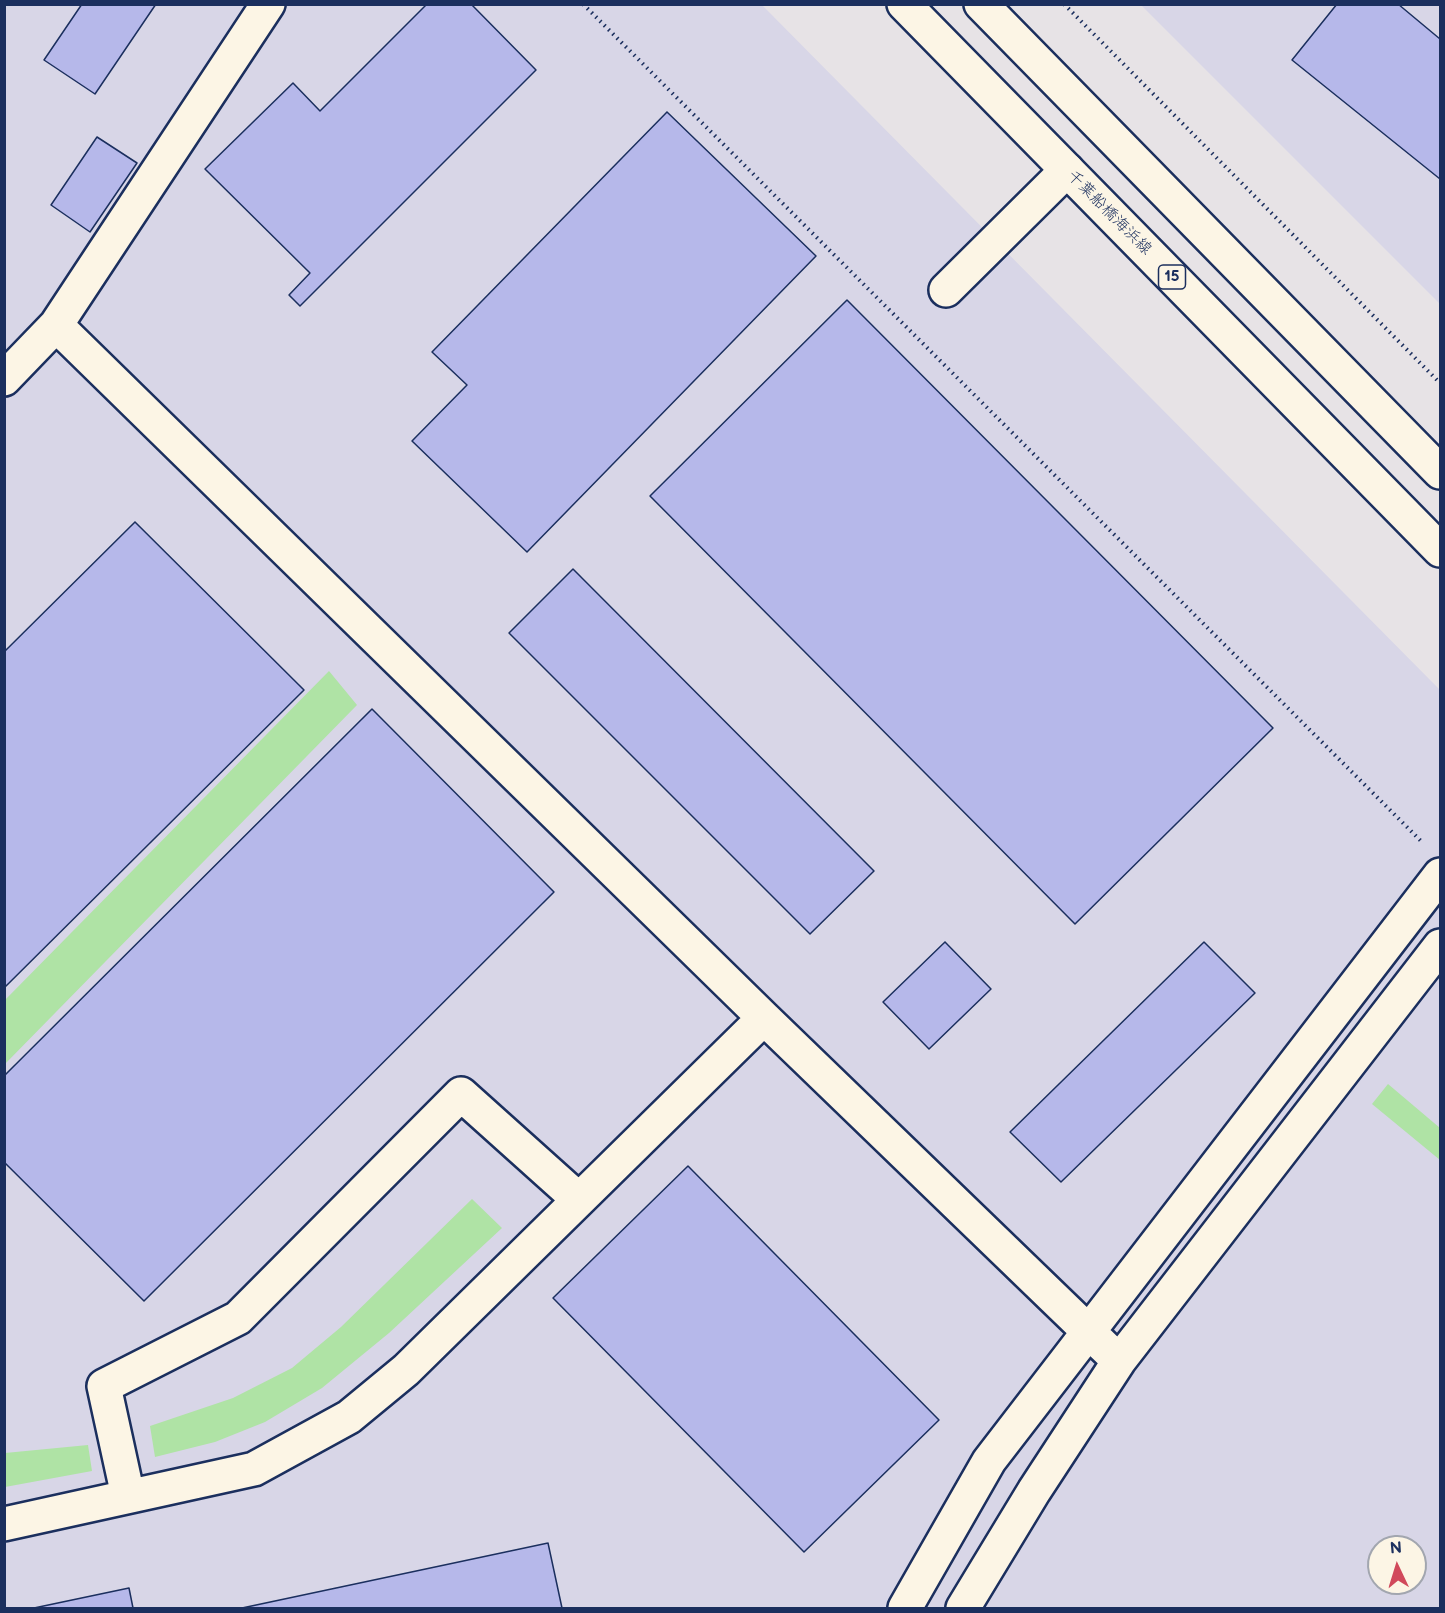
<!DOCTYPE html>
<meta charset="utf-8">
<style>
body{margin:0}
#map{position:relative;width:1445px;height:1613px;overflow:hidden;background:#e7e3e6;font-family:"Balsamiq Sans",sans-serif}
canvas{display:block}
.frame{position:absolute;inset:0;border:6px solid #1b2f5e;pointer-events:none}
.north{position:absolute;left:1367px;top:1535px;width:60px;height:60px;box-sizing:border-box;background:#fcf5e5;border:2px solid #a2a6af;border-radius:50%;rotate:356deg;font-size:16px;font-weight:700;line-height:24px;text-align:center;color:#1b2f5e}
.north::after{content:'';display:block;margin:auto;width:21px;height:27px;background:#d1495b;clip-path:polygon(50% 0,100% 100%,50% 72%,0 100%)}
</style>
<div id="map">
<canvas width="1445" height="1613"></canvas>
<div class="frame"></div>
<div class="north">N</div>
</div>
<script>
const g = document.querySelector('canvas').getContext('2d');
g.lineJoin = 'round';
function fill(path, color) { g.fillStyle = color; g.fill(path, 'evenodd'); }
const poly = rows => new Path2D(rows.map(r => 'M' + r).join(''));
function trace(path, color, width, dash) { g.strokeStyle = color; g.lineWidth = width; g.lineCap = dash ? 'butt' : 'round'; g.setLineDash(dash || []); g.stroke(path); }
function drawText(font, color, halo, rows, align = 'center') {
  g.font = font + ' "Balsamiq Sans","Klee One",sans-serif'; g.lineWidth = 6; g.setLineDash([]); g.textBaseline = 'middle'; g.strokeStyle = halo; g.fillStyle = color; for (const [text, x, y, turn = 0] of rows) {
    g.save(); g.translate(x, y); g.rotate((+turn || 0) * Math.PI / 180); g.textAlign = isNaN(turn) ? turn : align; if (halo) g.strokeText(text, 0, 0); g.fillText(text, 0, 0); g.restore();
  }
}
fill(poly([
 [5,5,762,5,1440,690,1440,1608,5,1608],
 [1379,1547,1415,1547,1415,1583,1379,1583],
 [1141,5,1440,5,1440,304]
]), '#d8d6e7');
fill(poly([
 [329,671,357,705,5,1064,5,1000],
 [1388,1084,1440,1128,1440,1160,1372,1104],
 [472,1199,502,1228,389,1333,322,1388,265,1422,215,1442,155,1457,150,1426,233,1398,292,1368,341,1327],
 [88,1445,92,1471,5,1487,5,1453]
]), '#afe3a5');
const building = poly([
 [82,4,156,4,95,94,44,60,82,4],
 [427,4,471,4,536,70,300,306,289,295,310,273,205,169,293,83,320,111,427,4],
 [1337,4,1398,4,1440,39,1440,179,1292,60,1337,4],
 [667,112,816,256,527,552,412,441,467,385,432,352,667,112],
 [97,137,137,163,90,232,51,205,97,137],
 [847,300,1273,728,1075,924,650,496,847,300],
 [135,522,304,690,4,988,4,652,135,522],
 [573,569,874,871,810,934,509,633,573,569],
 [372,709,554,892,144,1301,4,1162,4,1076,372,709],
 [945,942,991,989,929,1049,883,1002,945,942],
 [1204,942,1255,993,1061,1182,1010,1132,1204,942],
 [688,1166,939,1420,804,1552,553,1298,688,1166],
 [548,1543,562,1608,242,1608,548,1543],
 [129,1588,133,1608,34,1608,129,1588]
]);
fill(building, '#b6b8ea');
trace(building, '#1b2f5e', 1.5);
const minor = poly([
 [946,290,1067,170],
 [56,325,764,1018,1119,1361],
 [4,379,56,325,268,4],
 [128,1496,104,1386,238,1318,461,1094,578,1199],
 [4,1524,254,1469,349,1417,406,1370,764,1018],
 [905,1608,989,1461,1440,875],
 [963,1608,1034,1491,1119,1361,1440,946]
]);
const major = poly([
 [904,4,1440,550],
 [981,4,1440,472]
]);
trace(minor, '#1b2f5e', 38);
trace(major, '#1b2f5e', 38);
trace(poly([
 [583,4,1422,842],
 [1064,4,1440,383]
]), '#1b2f5e', 4, [1.5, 4.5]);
trace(minor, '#fcf5e5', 33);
trace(major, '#fcf5e5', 33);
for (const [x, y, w] of [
 [1172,277,27]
]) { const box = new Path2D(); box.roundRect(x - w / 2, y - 12, w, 24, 4.5); g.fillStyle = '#fcf5e5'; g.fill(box); trace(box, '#1b2f5e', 1.5); }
drawText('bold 15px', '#1b2f5e', null, [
 ["15",1172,277]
]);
drawText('16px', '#1b2f5e', '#fcf5e5', [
 ["千葉船橋海浜線",1109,213,45]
]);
</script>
